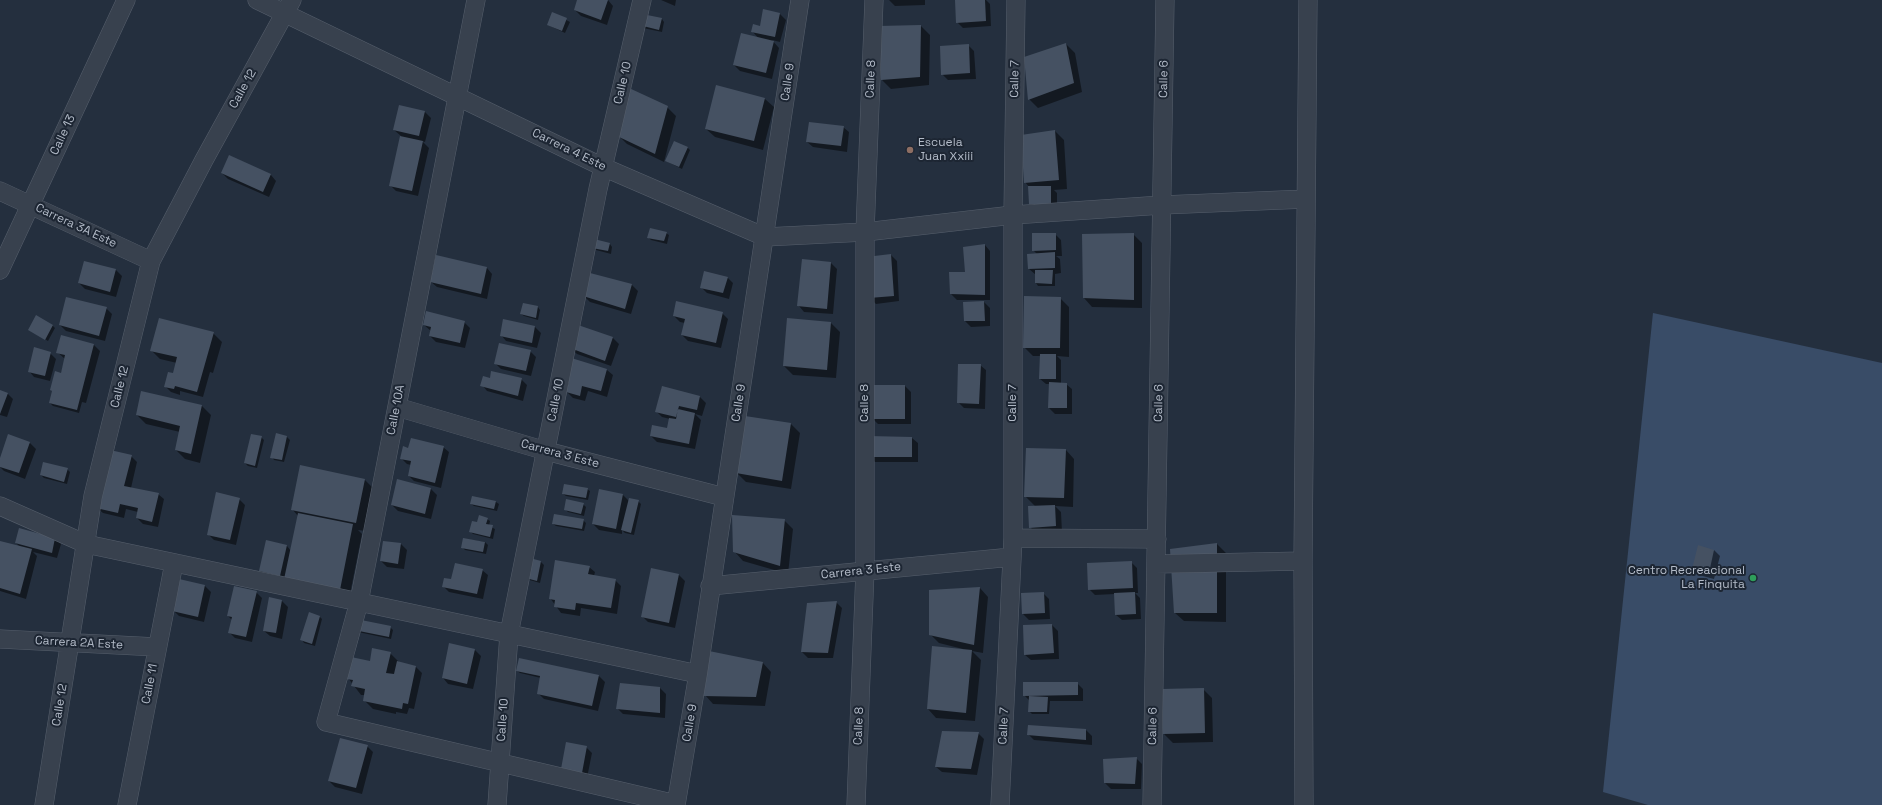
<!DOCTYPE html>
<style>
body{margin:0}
canvas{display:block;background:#242f3e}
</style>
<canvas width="1882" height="805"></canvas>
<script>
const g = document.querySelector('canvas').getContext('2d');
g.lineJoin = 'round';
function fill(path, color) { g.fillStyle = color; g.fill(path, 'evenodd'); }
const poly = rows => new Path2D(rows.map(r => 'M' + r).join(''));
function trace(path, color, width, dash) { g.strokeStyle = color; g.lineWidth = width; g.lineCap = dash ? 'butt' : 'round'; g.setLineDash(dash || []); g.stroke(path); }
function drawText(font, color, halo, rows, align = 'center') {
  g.font = font + ' "Space Grotesk",sans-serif'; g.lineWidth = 4; g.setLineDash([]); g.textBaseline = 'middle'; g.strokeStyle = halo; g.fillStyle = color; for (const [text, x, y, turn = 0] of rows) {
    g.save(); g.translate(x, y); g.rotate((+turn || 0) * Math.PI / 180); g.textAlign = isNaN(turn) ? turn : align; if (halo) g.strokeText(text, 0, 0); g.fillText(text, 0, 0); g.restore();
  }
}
fill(poly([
 [1653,313,1882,363,1882,805,1648,805,1603,792]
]), '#394c67');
fill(poly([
 [578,0,608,0,613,6,607,25,581,16,575,10],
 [661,0,676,0,675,6],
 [925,0,925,5,895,6,889,0],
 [956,0,986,0,990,4,991,26,963,28,957,22],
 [553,13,570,22,565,33,548,25],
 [780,14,786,20,780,42,772,40,779,48,772,79,740,71,734,65,759,39,752,31],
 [662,19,664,22,662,32,643,28,640,25],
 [921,26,930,35,929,85,891,89,882,80],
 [1066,44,1075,53,1082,92,1038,108,1029,99],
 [968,45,974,51,976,79,948,80,942,74],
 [717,87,765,99,774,107,763,150,715,137,706,129],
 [667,107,676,116,664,162,627,144,618,135],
 [425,112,431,118,425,142,422,141,429,148,418,196,396,191,390,185,401,136,394,130],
 [843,127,849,132,847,152,813,147,807,142],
 [1055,131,1064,140,1067,189,1054,190,1057,193,1057,210,1035,210,1030,204,1029,187,1025,182,1022,136],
 [687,147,690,150,682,169,666,161],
 [230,156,271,175,276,181,269,197,228,179,222,173],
 [666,233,669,235,667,244,651,240,648,237],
 [1055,234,1061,240,1062,256,1056,256,1060,259,1061,273,1055,274,1055,286,1038,286,1036,283,1036,275,1029,269,1037,254,1033,250],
 [1133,234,1142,243,1142,308,1092,307,1084,298],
 [610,244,612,247,611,254,596,250,593,247],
 [985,245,990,251,990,300,957,300,951,294],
 [891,255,897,261,899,301,876,304,870,298],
 [831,263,837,269,833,314,804,312,799,306],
 [487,268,492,274,487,299,437,287,431,282],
 [116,270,122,276,116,297,85,289,79,283],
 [591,274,632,285,638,291,631,314,590,302,584,296],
 [727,277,733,283,729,299,707,293,701,287],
 [1060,298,1069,307,1069,357,1057,356,1061,360,1061,384,1066,384,1072,389,1072,414,1055,414,1049,408,1050,384,1046,384,1040,379,1041,356,1033,356,1024,347],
 [984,302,990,308,990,326,971,327,965,321],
 [538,307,540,310,538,320,524,316,521,314],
 [106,308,112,314,105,341,66,331,60,325],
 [722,313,728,319,721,348,688,341,682,335,685,323,680,322,674,316],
 [504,320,535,327,541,333,537,348,506,341,501,335],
 [464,322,470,328,465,348,436,342,430,336,431,331,424,325],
 [831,323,840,332,836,378,793,375,784,366],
 [52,325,55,328,48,341,29,330],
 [579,326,613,338,619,344,611,366,577,354,571,348],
 [213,333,222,342,213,373,210,372,203,397,180,391,180,395,171,392,165,386,174,374,177,363,160,359,151,350],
 [94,345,100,351,86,403,82,402,79,413,53,406,50,403,53,392,51,390,61,374,65,359,57,352],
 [530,351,536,357,531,376,501,369,495,363],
 [50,353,56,359,50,381,34,377,29,371],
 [980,365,986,370,985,409,964,408,958,402],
 [607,370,613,375,607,397,588,391,585,401,573,398,567,392,568,385,562,379],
 [521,379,527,385,523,401,487,391,482,385,490,380],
 [905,386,911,392,911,424,878,424,872,418],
 [662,387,700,397,706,403,702,416,695,414,701,420,695,449,657,442,651,436,668,429,670,419,662,417,656,411],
 [0,391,8,394,13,399,7,417,0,415],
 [142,392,202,406,211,415,200,463,185,459,176,450,180,432,146,424,137,415],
 [791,424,800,433,791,489,746,482,737,473],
 [277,435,287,437,290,440,284,462,274,460,272,457],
 [261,437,264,440,257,468,248,466,245,463],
 [869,437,912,438,918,443,918,462,875,462,869,456],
 [30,443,36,449,25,479,4,471,0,467,0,461],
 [443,447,449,452,441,488,414,481,409,476,411,465,407,464,401,458,409,449],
 [1066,450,1074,459,1073,507,1055,506,1061,512,1062,532,1036,533,1030,527,1036,507,1025,496],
 [131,456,137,462,131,488,158,494,164,499,158,527,143,524,137,518,138,512,126,509,124,518,103,513,97,508],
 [67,469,70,472,67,484,44,478,41,475],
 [365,480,374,489,365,531,358,530,362,534,348,604,266,577,260,571,267,542,287,546,291,551,298,516,292,509],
 [398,481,431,489,437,495,431,519,398,511,392,505],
 [587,489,590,491,588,500,566,496,563,494],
 [622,494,629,501,638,501,641,504,634,535,625,533,622,530,622,534,599,530,593,524],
 [473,497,496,502,499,504,497,511,474,506,471,504],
 [239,499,245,505,236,545,214,540,208,534],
 [583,504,586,507,584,516,568,512,565,509],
 [487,519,490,521,489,526,495,529,493,539,473,534,470,531,478,523],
 [583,520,586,523,584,531,556,526,553,524],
 [784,520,793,529,788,574,743,561,734,551],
 [55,538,61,544,57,558,33,552,37,556,26,599,0,591,0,542,21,548,16,543],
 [464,539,485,542,488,545,486,554,465,550,463,548],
 [401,544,407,550,404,569,387,567,381,561],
 [1217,544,1226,553,1226,622,1184,621,1175,613],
 [1714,550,1720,556,1714,579,1699,575,1693,569],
 [527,559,541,562,544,565,540,583,526,579],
 [1131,562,1137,568,1138,593,1135,593,1140,598,1141,619,1122,620,1116,615,1115,594,1095,595,1089,589],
 [589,567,595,572,594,576,615,580,621,586,617,614,581,608,580,616,561,613,550,598],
 [652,569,679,575,685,581,675,628,648,622,642,616],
 [482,570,488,575,483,599,449,592,443,586,452,580],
 [180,580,205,586,211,592,204,622,179,616,173,610],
 [980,588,988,597,983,653,972,651,981,660,975,721,936,718,928,709,963,649,939,643,930,634],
 [256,592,262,598,252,642,235,638,229,632,232,620,228,616],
 [1043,593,1049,599,1050,619,1029,620,1023,614,1022,594],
 [270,599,282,601,288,607,282,639,270,636,264,631],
 [836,602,842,608,833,658,808,658,802,652],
 [309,614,320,617,322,619,315,646,304,643,302,640],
 [1052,625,1058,631,1059,659,1031,660,1025,655],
 [390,627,393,630,391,639,358,632,355,630],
 [475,650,481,656,473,689,448,684,443,678],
 [390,653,399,662,416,667,422,673,414,709,409,708,407,714,396,712,396,714,373,709,364,700,365,695,361,695,348,678,370,662],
 [763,663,771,672,765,706,713,704,705,695],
 [543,664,599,676,605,682,598,711,544,699,538,693,541,678,520,673,517,671],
 [1077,683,1083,689,1083,701,1050,701,1049,714,1032,714,1029,711,1030,701,1024,695],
 [660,688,666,694,665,718,623,714,617,708],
 [1203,689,1212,698,1213,742,1173,743,1164,734],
 [1086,730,1092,736,1092,745,1034,740,1028,734],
 [978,733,984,739,977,775,942,772,936,767],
 [367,746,373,752,362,794,335,787,329,781],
 [586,747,592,753,587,778,568,775],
 [1136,758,1142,764,1141,789,1111,789,1105,783]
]), '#0007');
fill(poly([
 [577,0,608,0,601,20,574,10],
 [955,0,985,0,986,21,956,23],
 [763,9,780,13,775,37,751,32,753,24,760,26],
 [552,12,567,18,562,31,547,25],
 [642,14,662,18,659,30,639,25],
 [921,25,920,77,881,80,879,26],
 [741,33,774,41,766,73,733,65],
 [1066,43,1074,83,1028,100,1024,57],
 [969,44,970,73,941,75,940,46],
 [716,85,765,98,754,141,705,129],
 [629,88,668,106,655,154,617,136],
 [399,105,425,111,419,136,393,130],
 [809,122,844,126,841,146,806,142],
 [1055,130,1059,180,1024,183,1021,135],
 [400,136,423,141,412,191,389,186],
 [674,141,688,147,679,167,665,161],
 [229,155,271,174,263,192,221,173],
 [1028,186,1051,186,1051,204,1029,204],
 [650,228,667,232,664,241,647,238],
 [1032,233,1056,233,1056,250,1032,251],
 [1134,233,1134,300,1083,298,1082,234],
 [594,239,610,243,608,251,592,248],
 [985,244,985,295,950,294,949,272,965,272,963,247],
 [1055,252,1055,268,1028,269,1027,254],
 [891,254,894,296,869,298,866,257],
 [436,255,487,267,481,294,430,282],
 [802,259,831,262,827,309,797,306],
 [84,261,116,269,110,292,78,283],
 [1035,270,1053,270,1052,284,1035,283],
 [704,271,728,277,723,293,700,288],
 [590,273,632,284,625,309,583,296],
 [1024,296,1061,297,1060,348,1023,348],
 [66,297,107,307,99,336,59,325],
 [676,301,723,312,716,343,681,335,685,319,673,316],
 [984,301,985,321,964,321,963,302],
 [523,303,538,306,536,318,520,314],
 [426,311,465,321,460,343,429,336,431,327,423,325],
 [36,315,53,325,45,340,28,330],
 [159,318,214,332,197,392,175,386,174,389,164,387,168,372,173,373,177,357,150,351],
 [787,318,831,322,827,370,783,366],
 [503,319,535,326,532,343,500,336],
 [578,325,613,337,605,361,570,348],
 [61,335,94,344,77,410,49,403,52,391,50,390,55,371,61,373,65,355,56,353],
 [499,343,531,350,526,371,494,364],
 [34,347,51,352,45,376,28,372],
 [1040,354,1056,354,1056,379,1039,379],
 [568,357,607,369,601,391,582,386,580,396,566,392,569,382,561,380],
 [958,364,981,364,979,404,957,403],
 [491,371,522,378,518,396,480,386,483,376,490,378],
 [1049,382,1067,383,1067,408,1048,408],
 [871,385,905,385,905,419,871,419],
 [662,386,700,396,697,410,679,406,676,417,655,412],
 [0,390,8,393,0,414],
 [141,391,202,405,191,454,175,450,180,426,136,415],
 [678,409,695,413,689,444,650,436,652,425,667,428,669,418,676,419],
 [745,416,791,423,782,481,736,473],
 [276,433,287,436,282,460,270,458],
 [8,434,30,442,19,473,0,467,0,458],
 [251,434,262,436,255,466,244,463],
 [868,436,912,437,912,457,868,457],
 [411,438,444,446,435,483,408,476,411,461,400,459,403,446,408,448],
 [1026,448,1066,449,1064,498,1024,497],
 [110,450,132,455,124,486,159,493,152,522,136,518,138,508,120,504,118,513,96,508],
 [43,462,68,468,64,482,40,475],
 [300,465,365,479,356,523,291,510],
 [397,479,431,488,425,514,391,505],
 [564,484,588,488,586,498,562,494],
 [599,489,623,494,616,529,592,524],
 [216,492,240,498,230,540,207,535],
 [472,496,496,501,494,509,470,504],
 [629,498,639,500,631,533,621,530],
 [566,499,584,503,581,514,564,510],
 [1055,505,1056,526,1029,528,1028,506],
 [298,513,353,524,339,595,283,584],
 [554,514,584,519,582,529,552,524],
 [479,515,488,518,486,524,493,525,490,537,469,532,472,521,477,522],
 [732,515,785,519,780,566,733,552],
 [19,528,55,538,52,553,15,543],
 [463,538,485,542,483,552,461,548],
 [266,540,287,545,280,576,259,571],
 [0,541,32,549,20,594,0,588],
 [383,541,401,543,398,564,380,561],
 [1217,543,1217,613,1174,613,1170,549],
 [1698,545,1714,550,1709,573,1692,569],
 [526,557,541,561,537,581,522,577],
 [555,560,590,566,588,574,616,579,611,608,576,603,575,610,554,607,555,600,549,599],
 [1132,561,1133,588,1088,590,1087,563],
 [455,563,483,569,477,594,442,587,444,578,451,579],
 [651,568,679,574,669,623,641,617],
 [179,579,205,585,198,617,172,611],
 [234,586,257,591,246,637,228,633,232,617,227,616],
 [980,587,974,645,929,635,929,590],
 [1044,592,1045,613,1022,614,1021,593],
 [1135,592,1136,614,1115,615,1114,593],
 [269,597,282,600,276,633,263,631],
 [837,601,828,653,801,652,807,603],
 [309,612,320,616,312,644,300,640],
 [356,619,391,626,389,637,354,630],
 [1052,624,1054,653,1024,655,1023,625],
 [449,643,475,649,467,684,442,678],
 [932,646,972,650,966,713,927,709],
 [372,648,391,652,386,673,394,674,397,661,416,666,408,704,403,703,402,709,363,701,365,689,351,686,353,680,346,679,351,657,370,661],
 [709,651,763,662,756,697,703,696],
 [519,658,599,675,592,706,537,694,540,676,516,671],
 [1023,682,1078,682,1078,695,1023,696],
 [620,683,660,687,660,713,616,709],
 [1204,688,1205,733,1163,734,1162,689],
 [1029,696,1048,697,1047,712,1028,712],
 [1028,725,1086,729,1086,740,1027,735],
 [942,731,979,732,971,769,935,767],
 [340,738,368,745,356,788,328,781],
 [566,742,587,746,582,773,561,769],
 [1137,757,1135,784,1104,783,1103,759]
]), '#455162');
const minor = poly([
 [257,0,603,167,765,237,865,232,1013,215,1162,205,1306,199],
 [476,0,359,602,326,722,676,804],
 [0,191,151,261],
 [0,270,126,0],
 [397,407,546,451,724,497],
 [0,506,86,544,698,674],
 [1013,538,1157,539],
 [1156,564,1303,561],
 [710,586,1012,557],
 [0,639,157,647],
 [44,805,93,496,151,261,204,160,292,0],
 [127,805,174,563],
 [497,805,509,634,598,189,642,0],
 [676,805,698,674,800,0],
 [856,805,865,570,865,232,874,0],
 [1000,805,1013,538,1013,215,1016,0],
 [1152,805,1165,0],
 [1304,805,1303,561,1308,0]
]);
trace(minor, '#565f6c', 19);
trace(minor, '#38414e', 18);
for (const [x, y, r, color] of [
 [910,150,4,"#8d6e63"],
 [1753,578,4,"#2e9e5b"]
]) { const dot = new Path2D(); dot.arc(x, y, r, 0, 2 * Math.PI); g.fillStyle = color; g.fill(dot); trace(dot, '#1d2633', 1.5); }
drawText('12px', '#b4bcc9', '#1d2633', [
 ["Calle 8",871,79,-88],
 ["Calle 7",1015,79,-89],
 ["Calle 6",1164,79,-89],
 ["Calle 9",788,82,-82],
 ["Calle 10",623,83,-77],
 ["Calle 12",243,89,-61],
 ["Calle 13",63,135,-65],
 ["Carrera 4 Este",569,150,26],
 ["Carrera 3A Este",76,226,25],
 ["Calle 12",120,387,-76],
 ["Calle 10",556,400,-79],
 ["Calle 9",739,403,-81],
 ["Calle 8",865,403,-90],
 ["Calle 7",1013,403,-90],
 ["Calle 6",1159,403,-89],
 ["Calle 10A",396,410,-79],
 ["Carrera 3 Este",560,454,15],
 ["Carrera 3 Este",861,571,-6],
 ["Carrera 2A Este",79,643,3],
 ["Calle 11",150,684,-79],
 ["Calle 12",60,705,-81],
 ["Calle 10",503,720,-86],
 ["Calle 9",690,723,-80],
 ["Calle 8",859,726,-88],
 ["Calle 7",1004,726,-87],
 ["Calle 6",1153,726,-89]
]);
drawText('12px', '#b4bcc9', '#1d2633', [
 ["Escuela",918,143],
 ["Juan Xxiii",918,157],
 ["Centro Recreacional",1745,571,"right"],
 ["La Finquita",1745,585,"right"]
], 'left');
</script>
